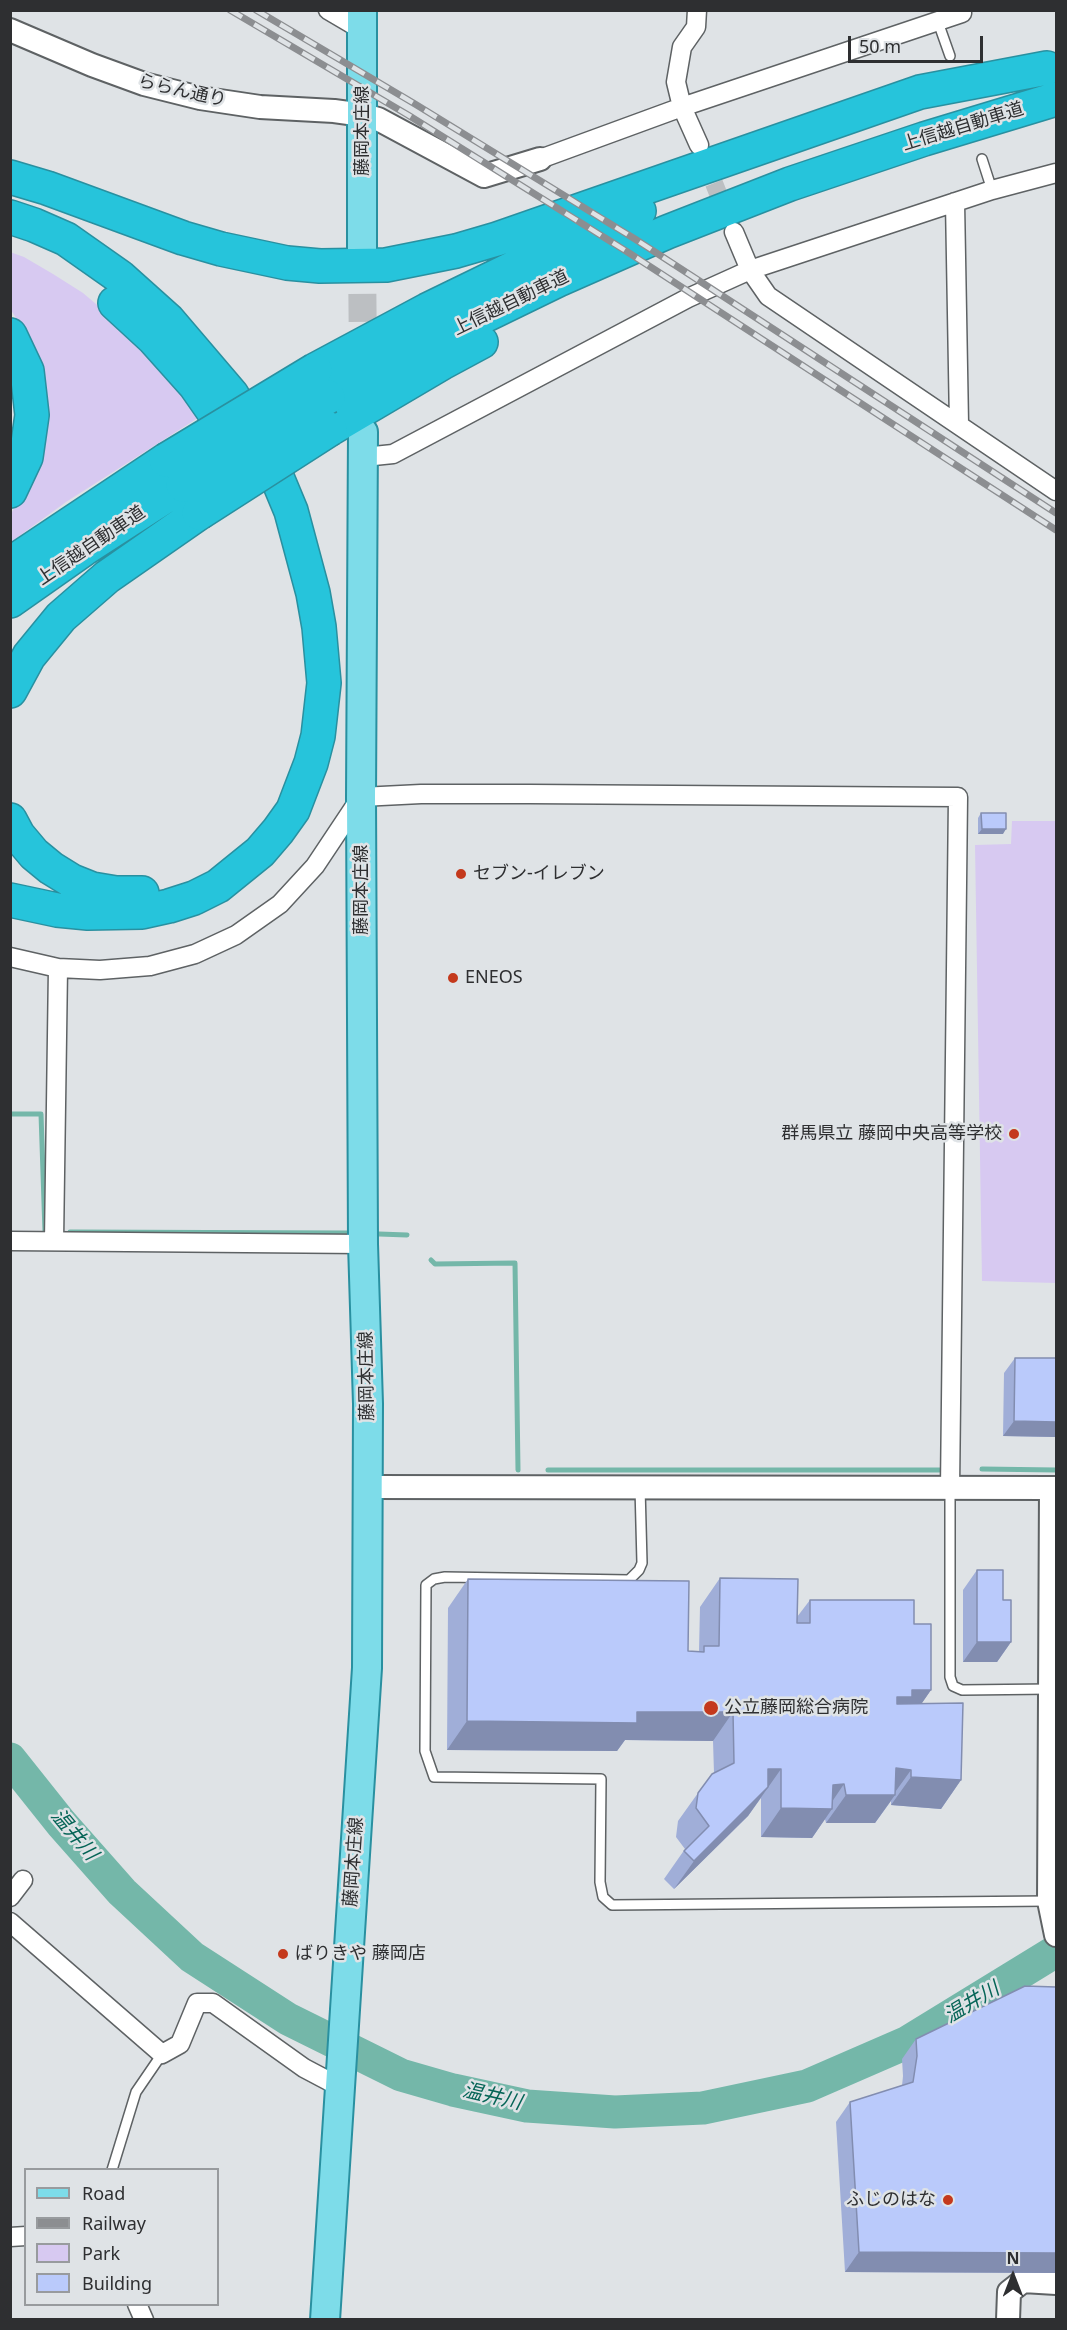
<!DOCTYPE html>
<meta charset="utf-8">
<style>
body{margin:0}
#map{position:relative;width:1067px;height:2330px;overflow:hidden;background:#dfe3e6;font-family:"Noto Sans",sans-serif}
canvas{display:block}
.frame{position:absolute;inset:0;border:12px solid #2e2f31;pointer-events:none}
.legend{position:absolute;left:24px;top:2168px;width:195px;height:138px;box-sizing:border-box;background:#dfe3e6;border:2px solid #989b9e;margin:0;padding:8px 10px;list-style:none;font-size:18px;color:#2e2f31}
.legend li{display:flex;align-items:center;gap:12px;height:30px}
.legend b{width:30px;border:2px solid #989b9e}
.north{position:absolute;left:983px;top:2246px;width:60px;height:60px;-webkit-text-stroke:4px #dfe3e6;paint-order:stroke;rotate:0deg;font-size:16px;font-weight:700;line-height:24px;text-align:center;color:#2e2f31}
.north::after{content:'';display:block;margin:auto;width:21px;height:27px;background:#2e2f31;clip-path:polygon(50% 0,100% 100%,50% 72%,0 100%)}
.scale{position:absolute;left:848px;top:36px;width:135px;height:27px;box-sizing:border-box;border:3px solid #2e2f31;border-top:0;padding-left:8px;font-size:18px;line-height:21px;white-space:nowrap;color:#2e2f31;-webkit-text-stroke:4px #dfe3e6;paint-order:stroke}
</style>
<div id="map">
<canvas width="1067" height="2330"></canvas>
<div class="frame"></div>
<ul class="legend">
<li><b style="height:8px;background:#7ddce9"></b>Road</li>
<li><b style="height:8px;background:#8c8e91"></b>Railway</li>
<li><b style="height:16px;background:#d7c9f1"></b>Park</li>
<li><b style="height:16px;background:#bacafb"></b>Building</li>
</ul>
<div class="north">N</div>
<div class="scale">50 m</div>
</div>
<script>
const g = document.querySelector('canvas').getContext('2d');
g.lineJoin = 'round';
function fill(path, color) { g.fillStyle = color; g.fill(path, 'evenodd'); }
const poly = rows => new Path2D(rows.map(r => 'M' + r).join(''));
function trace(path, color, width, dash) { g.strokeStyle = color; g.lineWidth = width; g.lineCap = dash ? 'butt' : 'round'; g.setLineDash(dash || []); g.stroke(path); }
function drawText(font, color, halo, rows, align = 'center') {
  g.font = font + ' "Noto Sans","Noto Sans JP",sans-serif'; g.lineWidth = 5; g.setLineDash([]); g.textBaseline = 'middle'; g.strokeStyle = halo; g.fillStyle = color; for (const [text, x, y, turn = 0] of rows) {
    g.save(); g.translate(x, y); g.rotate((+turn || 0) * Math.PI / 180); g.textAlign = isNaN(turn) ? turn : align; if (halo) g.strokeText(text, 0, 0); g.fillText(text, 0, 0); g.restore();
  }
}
fill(poly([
 [10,252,24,257,53,274,83,293,109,315,162,366,201,416,66,502,11,542,11,514,29,481,29,339,11,310],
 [1012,821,1056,821,1056,1283,982,1281,975,845,1011,844]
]), '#d7c9f1');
trace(poly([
 [10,1114,41,1114,45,1232],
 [70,1232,347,1233],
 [379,1234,407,1235],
 [431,1260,435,1264,515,1263,518,1470],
 [982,1469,1056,1470],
 [548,1470,944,1470]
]), '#74b7a9', 5);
trace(poly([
 [10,1759,61,1823,122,1892,192,1957,288,2019,401,2075,453,2090,527,2106,615,2112,703,2108,807,2086,906,2043,1056,1951]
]), '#74b7a9', 33);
trace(poly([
 [704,158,727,216]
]), '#bcbfc2', 18, [18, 9]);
trace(poly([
 [362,252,363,364]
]), '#bcbfc2', 28, [28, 14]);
const service = poly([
 [938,22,950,56],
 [982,159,992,190],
 [640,1487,642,1563,639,1570,629,1580,445,1577,434,1579,426,1585,425,1751,434,1777,601,1779,600,1882,603,1897,612,1905,1049,1901],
 [950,1488,950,1677,953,1686,962,1690,1051,1689],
 [112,2170,136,2092,162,2054]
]);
const minor = poly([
 [328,10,362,30],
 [699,145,682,107,962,13],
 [540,159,682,107,676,82,682,47,696,27,697,10],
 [955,202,959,424],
 [734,232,750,270,768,296,1056,491],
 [364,457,393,454,688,298,750,270,992,190,1056,173],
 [10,957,58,968,100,970,150,966,195,954,236,935,280,904,315,866,361,797,421,794,530,794,958,797,950,1488],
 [10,1241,363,1244],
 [54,1241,58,968],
 [10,1897,23,1880],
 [10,1922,162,2054,180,2044,197,2003,213,2003,304,2068,340,2087],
 [10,2237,26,2236],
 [137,2304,144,2320]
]);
const tertiary = poly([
 [10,30,92,65,144,84,200,98,260,107,334,111,363,115,378,119,484,176,540,159],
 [368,1487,1056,1488],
 [1051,1488,1049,1901,1056,1935],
 [1008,2320,1009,2292,1023,2281,1056,2283]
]);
const primary = poly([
 [362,252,362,10],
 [325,2320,367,1668,368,1404,363,1244,361,797,363,432]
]);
const motorway = poly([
 [10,177,47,188,183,238,221,249,287,263,320,266,386,265,456,251,497,239,920,92,1047,68],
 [10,217,34,225,66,239,120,277,168,320,232,395,266,451,291,511,313,593,319,627,324,683,318,736,311,763,293,810,278,831,260,852,218,886,194,898,169,906,142,912,88,913,57,910,10,900],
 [115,303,153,338,195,385,239,448],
 [10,335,27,371,32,415,26,457,10,491],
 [315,370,427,310,536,257,639,211],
 [328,397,449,333,558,280,667,232,790,184,924,139,1056,99],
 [330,429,442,363,481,342],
 [10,564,166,460],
 [10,601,84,549,183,485],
 [10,691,29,656,61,617,107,577,199,513],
 [10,820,18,835,34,854,51,868,72,881,92,889,116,893,142,893]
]);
trace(service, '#5e6264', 12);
trace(minor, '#5e6264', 21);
trace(tertiary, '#5e6264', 26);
trace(primary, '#2990a0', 32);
trace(motorway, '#2990a0', 36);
trace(service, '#fff', 9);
trace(minor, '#fff', 18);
trace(tertiary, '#fff', 22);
trace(primary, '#7ddce9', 28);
trace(motorway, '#26c4db', 33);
const rail = poly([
 [230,10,408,115,626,251,1056,530],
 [256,10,415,104,635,239,1056,513]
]);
trace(rail, '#8c8e91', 7);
trace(rail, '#dfe3e6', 4.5, [14]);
const motorwayBridge = poly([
 [166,460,315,370],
 [183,485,328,397],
 [199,513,330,429]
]);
trace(motorwayBridge, '#2990a0', 36, []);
trace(motorwayBridge, '#26c4db', 33);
fill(poly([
 [981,813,1003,834,978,834,978,818],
 [1015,1358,1056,1358,1056,1437,1003,1436,1004,1373],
 [977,1570,1003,1600,1011,1642,997,1662,963,1662,963,1590],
 [720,1578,797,1617,810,1600,914,1624,931,1690,921,1704,961,1780,941,1809,891,1805,891,1801,875,1823,826,1823,825,1819,812,1838,761,1837,761,1798,748,1816,674,1889,664,1879,685,1849,676,1837,678,1821,698,1793,714,1773,713,1741,625,1740,617,1751,447,1750,448,1608,468,1579,688,1651,699,1652,700,1607],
 [916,2039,1056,2273,845,2272,836,2122,850,2102,902,2086,903,2076,902,2059]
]), '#a0aed8');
fill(poly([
 [982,829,1006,829,1003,834,978,834],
 [1014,1421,1056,1422,1056,1437,1003,1436],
 [977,1642,1011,1642,997,1662,963,1662],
 [912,1690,931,1690,911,1719,877,1726,897,1697],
 [637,1712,733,1712,713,1741,625,1740,617,1751,447,1750,467,1721],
 [896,1768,911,1770,893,1795,895,1795,875,1823,826,1823,846,1795],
 [768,1769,781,1769,748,1816,674,1889,694,1861],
 [911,1777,961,1780,941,1809,891,1805],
 [844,1784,827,1809,832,1809,812,1838,761,1837,781,1808,833,1785],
 [859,2252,1056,2253,1056,2273,845,2272]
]), '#828db0');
const building = poly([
 [981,813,1006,813,1006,829,982,829,981,813],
 [1015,1358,1056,1358,1056,1422,1014,1421,1015,1358],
 [977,1570,1003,1570,1003,1600,1011,1600,1011,1642,977,1642,977,1570],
 [720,1578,798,1579,797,1623,810,1623,810,1600,914,1600,914,1624,931,1624,931,1690,912,1690,912,1697,897,1697,897,1704,963,1703,961,1780,911,1777,911,1770,896,1768,895,1795,846,1795,844,1784,833,1785,832,1809,781,1808,781,1769,768,1769,768,1787,694,1861,684,1851,709,1826,696,1808,698,1793,712,1774,734,1763,733,1712,637,1712,637,1723,467,1721,468,1579,689,1581,688,1651,704,1652,704,1646,719,1646,720,1578],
 [1025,1986,1056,1987,1056,2253,859,2252,850,2102,913,2082,917,2056,916,2039,1025,1986]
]);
fill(building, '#bacafb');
trace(building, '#828db0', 1.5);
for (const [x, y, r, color] of [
 [461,874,6,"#c4391c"],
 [453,978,6,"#c4391c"],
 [1014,1134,6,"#c4391c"],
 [711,1708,8,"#c4391c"],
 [283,1954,6,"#c4391c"],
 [948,2200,6,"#c4391c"]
]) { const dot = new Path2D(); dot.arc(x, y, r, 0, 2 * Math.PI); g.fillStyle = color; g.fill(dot); trace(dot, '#dfe3e6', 2); }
drawText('18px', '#2e2f31', '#dfe3e6', [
 ["ららん通り",182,91,13],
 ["上信越自動車道",963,127,-17],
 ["藤岡本庄線",363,131,-90],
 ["上信越自動車道",511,303,-26],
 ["上信越自動車道",91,546,-34],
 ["藤岡本庄線",362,890,-90],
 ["藤岡本庄線",367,1376,-91],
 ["藤岡本庄線",354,1862,-86]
]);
drawText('18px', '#2e2f31', '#dfe3e6', [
 ["セブン-イレブン",473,874],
 ["ENEOS",465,978],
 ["群馬県立 藤岡中央高等学校",1002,1134,"right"],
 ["公立藤岡総合病院",724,1708],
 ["ばりきや 藤岡店",295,1954],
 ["ふじのはな",936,2200,"right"]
], 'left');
drawText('italic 20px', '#066557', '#dfe3e6', [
 ["温井川",74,1835,50],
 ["温井川",972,2003,-31],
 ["温井川",492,2097,13]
]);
</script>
